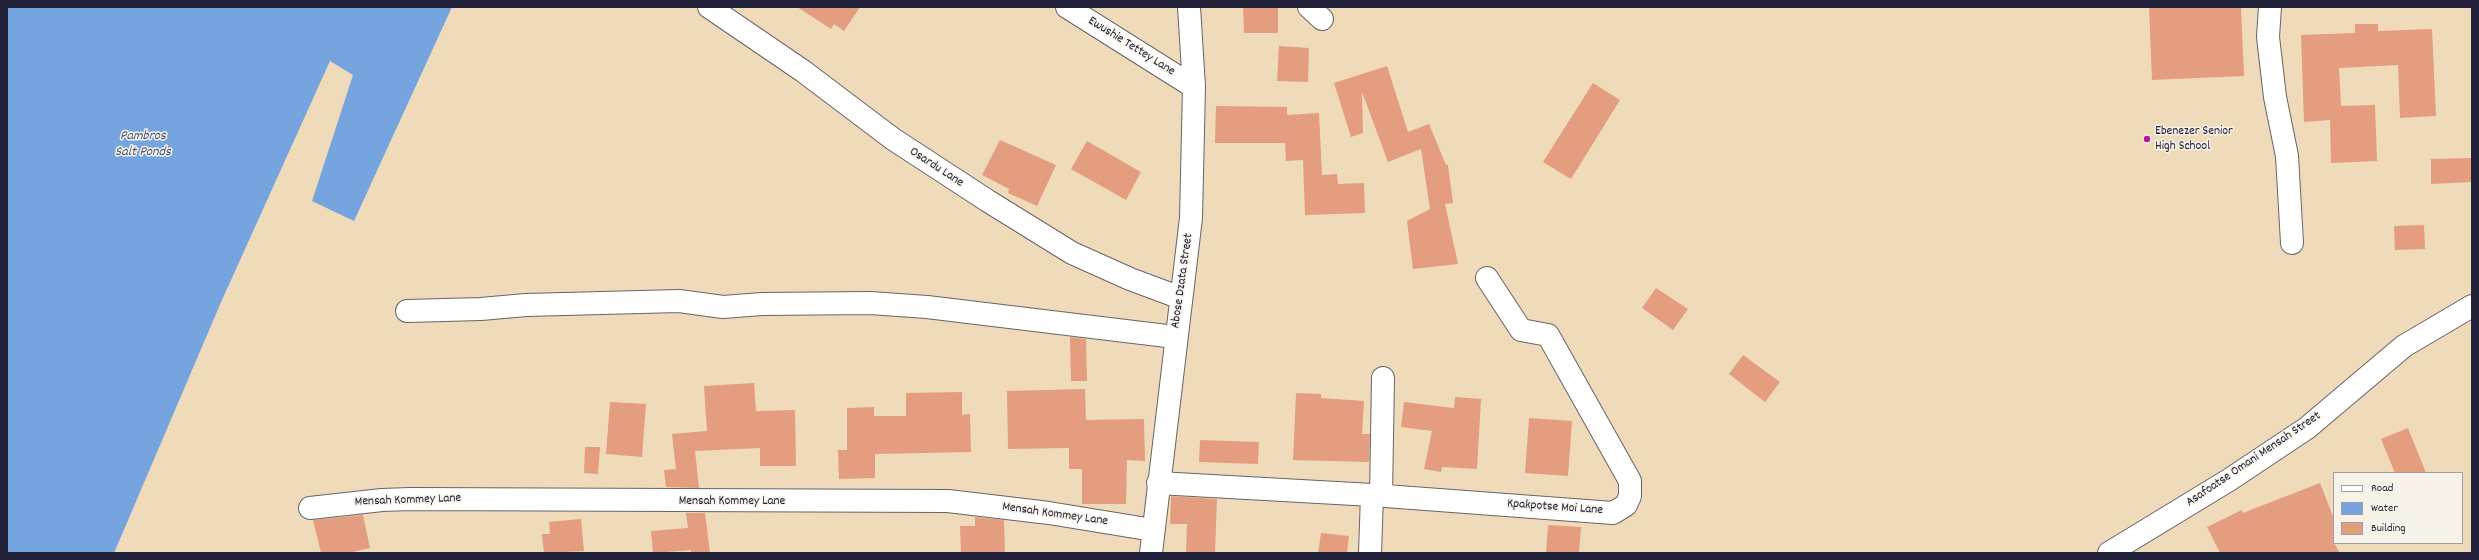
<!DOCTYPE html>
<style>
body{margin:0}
#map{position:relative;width:2479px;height:560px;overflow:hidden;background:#efdbba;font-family:Dekko,sans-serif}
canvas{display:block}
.frame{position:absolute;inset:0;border:8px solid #22223b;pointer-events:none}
.legend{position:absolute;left:2333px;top:472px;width:130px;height:72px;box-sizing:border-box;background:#f7f3e8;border:1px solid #a29fa3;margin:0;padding:5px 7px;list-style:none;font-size:12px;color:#22223b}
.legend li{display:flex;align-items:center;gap:8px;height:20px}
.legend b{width:20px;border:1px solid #a29fa3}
</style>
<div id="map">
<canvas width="2479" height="560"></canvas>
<div class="frame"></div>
<ul class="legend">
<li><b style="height:5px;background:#fff"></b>Road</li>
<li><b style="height:11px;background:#76a4df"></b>Water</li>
<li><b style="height:11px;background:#e49d7e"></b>Building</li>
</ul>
</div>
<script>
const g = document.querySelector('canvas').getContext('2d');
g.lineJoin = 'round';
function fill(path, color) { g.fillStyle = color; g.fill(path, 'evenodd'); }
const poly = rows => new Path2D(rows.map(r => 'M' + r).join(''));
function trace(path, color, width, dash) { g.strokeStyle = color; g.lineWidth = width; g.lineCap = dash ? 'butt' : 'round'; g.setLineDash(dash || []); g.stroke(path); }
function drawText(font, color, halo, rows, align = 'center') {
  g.font = font + ' Dekko,sans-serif'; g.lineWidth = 3; g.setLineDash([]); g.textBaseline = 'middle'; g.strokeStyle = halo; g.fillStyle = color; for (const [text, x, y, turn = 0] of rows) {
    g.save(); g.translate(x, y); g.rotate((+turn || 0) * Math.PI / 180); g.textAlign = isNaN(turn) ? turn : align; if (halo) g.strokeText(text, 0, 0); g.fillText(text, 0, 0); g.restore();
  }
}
fill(poly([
 [7,7,452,7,354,221,312,201,353,75,330,61,222,300,114,553,7,553]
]), '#76a4df');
fill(poly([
 [797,7,860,7,844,31,834,24,831,29],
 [1243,7,1278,7,1278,33,1244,33],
 [2149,7,2241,7,2244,76,2152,80],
 [2355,24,2378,24,2378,31,2432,29,2436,116,2400,118,2398,65,2339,68,2341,106,2375,105,2377,161,2331,163,2330,120,2304,122,2301,35,2355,33],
 [1279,46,1309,48,1308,82,1277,81],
 [1387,66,1408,132,1429,124,1446,165,1448,165,1453,203,1445,204,1458,264,1413,269,1407,221,1430,209,1421,149,1388,162,1362,92,1363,133,1351,137,1334,83],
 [1593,83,1620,100,1571,179,1543,162],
 [1216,106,1287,107,1287,115,1319,113,1322,175,1337,174,1338,184,1364,183,1365,213,1305,215,1303,160,1286,161,1285,143,1215,143],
 [1000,140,1056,165,1037,206,1008,193,1009,189,982,175],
 [1087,141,1141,172,1126,200,1071,169],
 [2472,158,2472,182,2431,184,2431,159],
 [2424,225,2425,249,2395,250,2394,226],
 [1656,288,1688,309,1673,330,1642,308],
 [1070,337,1086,339,1087,381,1071,381],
 [1743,355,1780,382,1765,402,1729,374],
 [754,383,756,411,795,410,796,466,760,466,760,448,695,451,699,488,666,487,664,470,676,469,672,434,707,431,704,386],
 [1085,389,1086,420,1144,419,1145,461,1127,460,1126,504,1082,504,1082,469,1069,469,1069,448,1008,449,1007,391],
 [962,392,962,415,970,414,971,452,875,454,875,478,839,479,838,450,847,450,847,408,874,407,874,416,906,416,906,393],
 [1296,393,1321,394,1321,398,1364,401,1362,434,1370,434,1369,462,1293,460],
 [1455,397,1481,399,1477,469,1442,467,1441,472,1424,469,1432,431,1401,427,1404,402,1454,408],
 [610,402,646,404,642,457,606,454],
 [1529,418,1572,421,1568,476,1525,473],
 [2408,428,2426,473,2395,473,2381,439],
 [1200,440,1259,442,1258,464,1199,462],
 [585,447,600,447,598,474,584,473],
 [2320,483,2334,519,2334,543,2340,553,2220,553,2207,527,2242,510,2243,513],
 [1171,496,1217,499,1215,553,1186,553,1187,524,1170,524],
 [686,513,705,513,710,553,691,553,691,550,653,553,651,531,688,528],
 [363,515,370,548,348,553,321,553,313,520],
 [975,517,1004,520,1005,553,961,553,960,526,975,526],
 [581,519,584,551,544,553,542,534,550,534,549,522],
 [1548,525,1581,527,1579,553,1546,553],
 [1321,533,1349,536,1347,553,1318,553]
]), '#e49d7e');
const minor = poly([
 [709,7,803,71,893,139,988,201,1072,253,1130,279,1181,298],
 [1067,7,1194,87],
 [1309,7,1322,19],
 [2270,7,2268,37,2275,97,2287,156,2292,243],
 [407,311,481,309,526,305,679,301,723,307,762,304,870,303,927,307,1175,337],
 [1158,483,1372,495,1613,513,1626,505,1630,496,1630,481,1548,335,1521,330,1487,278],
 [1381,496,1383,378],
 [310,508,382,500,410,499,948,501,1049,513,1153,530],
 [1151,553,1191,218,1194,87,1189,7],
 [1370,553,1372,495],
 [2109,553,2229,480,2307,428,2404,346,2472,306]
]);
trace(minor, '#6a6367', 24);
trace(minor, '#fff', 22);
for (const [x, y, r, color] of [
 [2147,139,4,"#b5179e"]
]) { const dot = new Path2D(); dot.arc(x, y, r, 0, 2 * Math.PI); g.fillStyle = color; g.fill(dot); trace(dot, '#f7f3e8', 1.5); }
drawText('13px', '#22223b', '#f7f3e8', [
 ["Ewushie Tettey Lane",1131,47,32],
 ["Osardu Lane",936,168,33],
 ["Abose Dzata Street",1183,281,-82],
 ["Asafoatse Omani Mensah Street",2254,460,-34],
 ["Mensah Kommey Lane",408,501,-2],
 ["Mensah Kommey Lane",732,502],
 ["Kpakpotse Moi Lane",1555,508,4],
 ["Mensah Kommey Lane",1055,515,8]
]);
drawText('13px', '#22223b', '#f7f3e8', [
 ["Ebenezer Senior",2155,132],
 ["High School",2155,147]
], 'left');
drawText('italic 14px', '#44567d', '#f7f3e8', [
 ["Pambros",143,137],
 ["Salt Ponds",143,153]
]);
</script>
